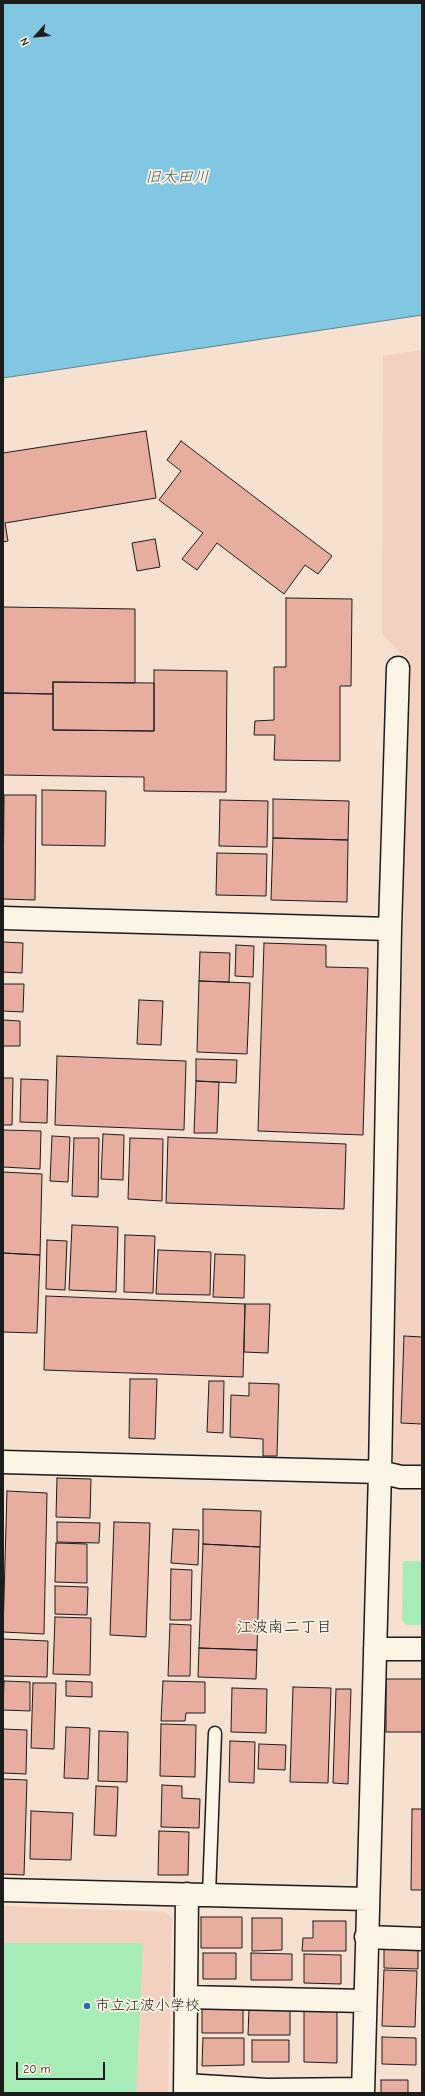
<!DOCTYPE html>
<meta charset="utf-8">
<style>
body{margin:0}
#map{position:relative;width:425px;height:2096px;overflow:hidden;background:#f6e0d0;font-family:"Comic Neue",sans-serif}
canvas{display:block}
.frame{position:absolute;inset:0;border:4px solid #1c1c1c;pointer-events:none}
.north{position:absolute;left:16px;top:16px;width:40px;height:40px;-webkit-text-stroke:3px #fcf5e5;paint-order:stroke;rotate:243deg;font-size:11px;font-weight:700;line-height:16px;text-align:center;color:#1c1c1c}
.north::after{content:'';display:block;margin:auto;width:14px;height:18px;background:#1c1c1c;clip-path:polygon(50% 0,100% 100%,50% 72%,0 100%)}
.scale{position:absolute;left:16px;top:2062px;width:89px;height:18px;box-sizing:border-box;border:2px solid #1c1c1c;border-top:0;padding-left:5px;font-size:12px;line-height:14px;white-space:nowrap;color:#1c1c1c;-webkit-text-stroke:3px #fcf5e5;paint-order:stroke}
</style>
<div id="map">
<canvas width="425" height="2096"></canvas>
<div class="frame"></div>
<div class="north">N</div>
<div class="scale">20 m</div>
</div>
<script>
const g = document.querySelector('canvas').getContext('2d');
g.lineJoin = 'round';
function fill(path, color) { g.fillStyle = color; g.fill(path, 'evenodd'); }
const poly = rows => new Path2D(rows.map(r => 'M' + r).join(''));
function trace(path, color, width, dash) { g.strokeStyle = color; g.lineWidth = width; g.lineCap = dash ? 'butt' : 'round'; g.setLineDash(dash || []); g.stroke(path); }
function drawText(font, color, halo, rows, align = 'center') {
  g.font = font + ' "Comic Neue","Klee One",sans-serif'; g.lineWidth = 3.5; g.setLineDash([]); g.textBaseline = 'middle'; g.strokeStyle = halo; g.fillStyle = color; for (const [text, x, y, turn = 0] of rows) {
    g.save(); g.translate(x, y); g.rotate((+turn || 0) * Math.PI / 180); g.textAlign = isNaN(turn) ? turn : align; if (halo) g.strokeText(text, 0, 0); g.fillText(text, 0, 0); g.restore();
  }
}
fill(poly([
 [422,350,422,1469,405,1469,392,1459,409,662,382,634,383,356],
 [3,1906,166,1912,172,1919,168,2093,3,2093]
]), '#f2d1c1');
fill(poly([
 [403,1561,422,1561,422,1625,407,1625,402,1620],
 [3,1943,143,1943,136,2093,3,2093]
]), '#a7ebb6');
const water = poly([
 [3,3,422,3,422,315,3,378,3,3]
]);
fill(water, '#81c7e2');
trace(water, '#598393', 1);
const building = poly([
 [146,431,156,498,5,523,8,541,3,542,3,453,146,431],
 [181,441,332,556,318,574,305,565,284,594,217,543,197,570,182,559,203,533,159,500,181,471,167,460,181,441],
 [155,539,160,567,137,571,132,543,155,539],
 [286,598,352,599,351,686,340,686,340,761,274,760,275,735,254,735,255,721,274,720,274,667,286,667,286,598],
 [3,607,135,609,135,683,53,682,53,694,3,693,3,607],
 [154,670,227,671,226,792,144,791,144,777,3,775,3,693,53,694,53,730,154,731,154,670],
 [53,682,154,683,154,731,53,730,53,682],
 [42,790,106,791,105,846,42,845,42,790],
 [4,795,36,795,35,900,3,899,4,795],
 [273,799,349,801,348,840,273,838,273,799],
 [220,800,268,801,267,847,219,846,220,800],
 [273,838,348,840,347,902,271,900,273,838],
 [217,853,267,854,266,896,216,895,217,853],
 [3,942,23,943,22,973,3,972,3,942],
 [264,943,326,945,326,967,368,968,363,1135,258,1131,264,943],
 [236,945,254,946,253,977,235,976,236,945],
 [200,952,230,953,229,982,199,981,200,952],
 [199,981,250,983,247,1054,197,1052,199,981],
 [3,984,24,984,23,1012,3,1011,3,984],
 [139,1000,163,1001,161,1045,137,1044,139,1000],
 [3,1020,20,1021,20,1046,3,1046,3,1020],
 [57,1056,186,1061,184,1130,55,1125,57,1056],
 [196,1059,237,1060,236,1083,196,1081,196,1059],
 [3,1078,13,1078,12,1125,3,1125,3,1078],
 [21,1079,48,1080,47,1123,20,1122,21,1079],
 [196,1081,219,1082,217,1133,194,1133,196,1081],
 [3,1130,41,1131,40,1169,3,1167,3,1130],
 [103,1134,124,1135,123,1180,101,1179,103,1134],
 [52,1136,70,1137,68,1182,50,1181,52,1136],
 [168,1137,346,1144,344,1209,166,1203,168,1137],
 [74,1138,99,1138,98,1197,72,1196,74,1138],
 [130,1138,163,1139,162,1201,128,1199,130,1138],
 [3,1172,42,1174,40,1255,3,1253,3,1172],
 [72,1225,118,1227,116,1292,69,1290,72,1225],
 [125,1235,155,1236,153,1293,124,1292,125,1235],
 [47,1240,67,1241,65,1290,46,1289,47,1240],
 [158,1250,211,1252,210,1295,156,1294,158,1250],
 [3,1253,40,1255,37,1333,3,1332,3,1253],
 [215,1254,245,1255,244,1298,213,1297,215,1254],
 [46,1296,245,1304,243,1377,44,1370,46,1296],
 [245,1304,270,1304,268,1353,244,1352,245,1304],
 [404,1336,422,1337,422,1424,401,1423,404,1336],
 [130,1379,157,1379,155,1439,129,1438,130,1379],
 [209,1381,224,1381,223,1433,207,1432,209,1381],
 [249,1383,279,1384,277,1456,263,1456,263,1439,230,1437,231,1395,249,1396,249,1383],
 [57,1478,91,1479,90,1518,56,1517,57,1478],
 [7,1491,47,1493,44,1634,3,1632,7,1491],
 [203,1509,261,1511,260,1547,203,1544,203,1509],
 [57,1522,100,1523,99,1543,57,1542,57,1522],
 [114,1522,150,1523,146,1637,110,1635,114,1522],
 [173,1529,199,1530,198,1565,171,1563,173,1529],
 [56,1543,87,1544,87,1583,55,1582,56,1543],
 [203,1544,260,1547,257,1650,199,1648,203,1544],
 [171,1569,192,1570,191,1620,170,1620,171,1569],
 [55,1586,88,1587,87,1615,55,1614,55,1586],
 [55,1617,91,1618,90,1675,53,1674,55,1617],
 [170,1624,191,1625,190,1676,168,1676,170,1624],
 [3,1639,48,1641,47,1677,3,1676,3,1639],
 [199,1648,257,1650,256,1679,198,1677,199,1648],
 [386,1679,422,1679,422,1732,386,1732,386,1679],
 [4,1681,30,1682,30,1711,3,1710,4,1681],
 [66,1681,92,1682,92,1697,66,1696,66,1681],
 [163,1681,205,1682,205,1713,186,1713,185,1721,161,1721,163,1681],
 [33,1683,56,1683,54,1749,31,1748,33,1683],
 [293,1687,331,1688,328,1783,290,1782,293,1687],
 [232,1688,267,1689,266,1733,231,1732,232,1688],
 [336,1689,351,1689,348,1784,333,1783,336,1689],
 [161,1724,196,1725,195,1777,160,1776,161,1724],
 [66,1727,90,1728,88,1779,64,1778,66,1727],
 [3,1729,27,1730,26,1774,3,1773,3,1729],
 [99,1731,128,1732,127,1782,98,1781,99,1731],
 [230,1741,255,1742,254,1783,229,1782,230,1741],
 [259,1744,286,1745,285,1770,258,1769,259,1744],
 [3,1779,27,1780,24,1875,3,1874,3,1779],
 [162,1785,182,1786,182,1798,200,1799,199,1828,161,1827,162,1785],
 [96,1786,118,1787,116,1836,94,1835,96,1786],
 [412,1809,422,1809,422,1890,411,1890,412,1809],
 [31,1811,73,1813,71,1860,30,1859,31,1811],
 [159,1831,189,1832,188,1875,158,1875,159,1831],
 [201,1917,242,1917,242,1948,201,1948,201,1917],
 [252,1918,282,1918,282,1950,252,1951,252,1918],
 [313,1921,346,1921,346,1951,302,1951,303,1938,313,1938,313,1921],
 [384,1944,418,1944,418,1969,384,1968,384,1944],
 [203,1953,236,1953,236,1979,203,1979,203,1953],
 [251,1953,292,1954,292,1980,251,1980,251,1953],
 [304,1954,341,1955,341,1984,304,1983,304,1954],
 [384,1970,417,1971,415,2027,382,2026,384,1970],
 [304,2007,337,2007,337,2063,304,2062,304,2007],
 [202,2009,243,2009,243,2033,202,2033,202,2009],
 [249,2009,290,2010,290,2035,248,2035,249,2009],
 [382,2037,416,2038,416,2065,382,2064,382,2037],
 [203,2038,244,2038,244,2065,202,2066,203,2038],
 [252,2040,289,2040,289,2062,252,2062,252,2040],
 [381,2080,408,2080,408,2093,381,2093,381,2080]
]);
fill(building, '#e7ae9f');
trace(building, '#1c1c1c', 1);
const lane = poly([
 [209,1894,215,1733]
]);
const street = poly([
 [3,918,390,929],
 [3,1462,380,1472,401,1477,422,1477],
 [375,1649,422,1649],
 [3,1890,367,1899],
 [366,1937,422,1939],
 [186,1997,365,2001],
 [185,2085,267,2090,363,2089],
 [185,2093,187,1894],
 [363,2093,380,1472,390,929,398,668]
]);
trace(lane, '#1c1c1c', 15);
trace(street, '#1c1c1c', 25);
trace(lane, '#fcf5e5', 12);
trace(street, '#fcf5e5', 22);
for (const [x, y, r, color] of [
 [87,2006,4,"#1f6fb2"]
]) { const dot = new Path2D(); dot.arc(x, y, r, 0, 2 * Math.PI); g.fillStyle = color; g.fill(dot); trace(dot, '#fcf5e5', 1.5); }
drawText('15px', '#1c1c1c', '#fcf5e5', [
 ["市立江波小学校",95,2006]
], 'left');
drawText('italic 16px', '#3f5861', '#fcf5e5', [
 ["旧太田川",177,177]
]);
drawText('16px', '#1c1c1c', '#fcf5e5', [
 ["江波南二丁目",284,1627]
]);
</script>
